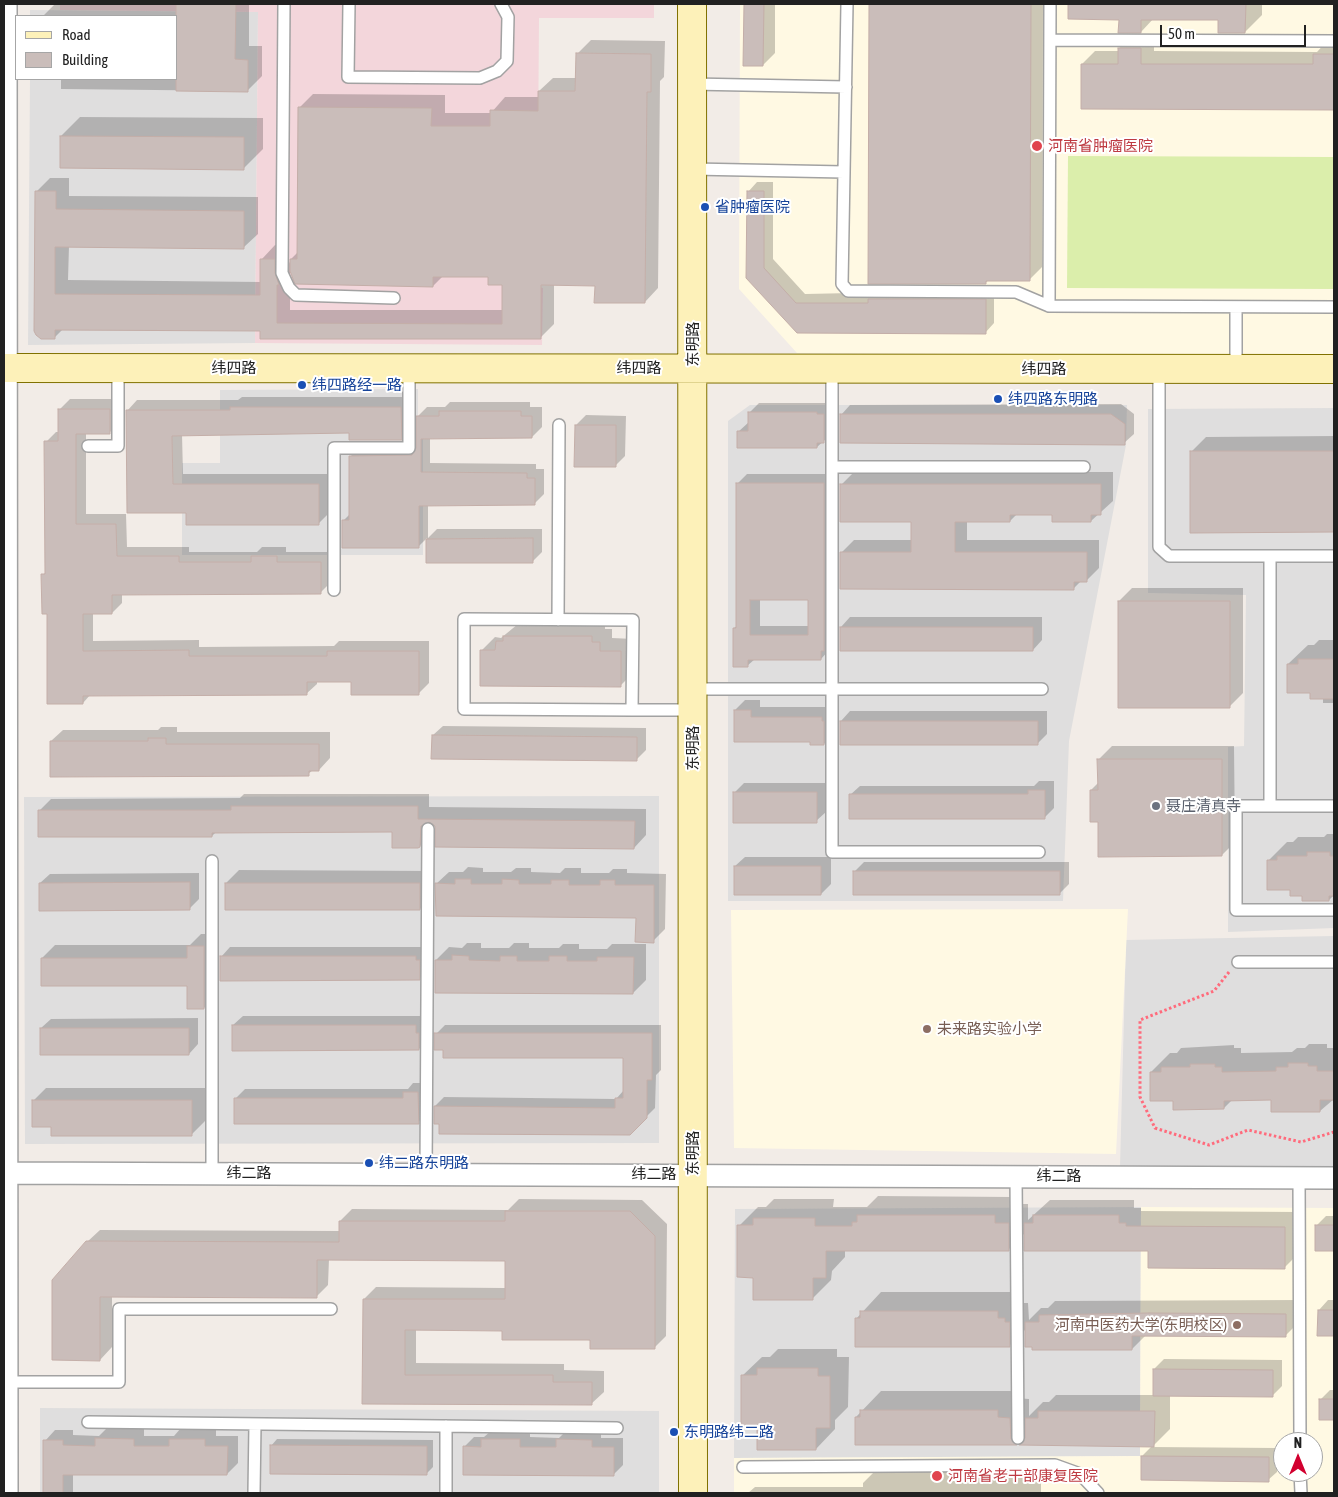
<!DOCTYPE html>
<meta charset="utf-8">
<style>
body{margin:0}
#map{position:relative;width:1338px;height:1497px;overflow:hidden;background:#f2ece7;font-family:"Asap Condensed",sans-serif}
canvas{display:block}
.frame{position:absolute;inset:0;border:5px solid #212121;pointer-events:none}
.legend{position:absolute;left:15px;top:15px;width:162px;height:65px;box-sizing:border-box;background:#fff;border:1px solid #a6a6a6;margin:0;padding:6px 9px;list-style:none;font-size:15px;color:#212121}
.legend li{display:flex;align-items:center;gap:10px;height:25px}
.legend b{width:25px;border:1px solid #a6a6a6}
.north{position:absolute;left:1273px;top:1432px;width:50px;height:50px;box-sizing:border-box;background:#fff;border:1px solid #a6a6a6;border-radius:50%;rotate:0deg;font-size:14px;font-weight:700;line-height:20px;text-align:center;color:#212121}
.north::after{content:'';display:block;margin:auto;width:18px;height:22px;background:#d2002f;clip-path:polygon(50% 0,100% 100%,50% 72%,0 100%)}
.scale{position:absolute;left:1160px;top:25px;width:146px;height:22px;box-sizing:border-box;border:2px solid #212121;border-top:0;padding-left:6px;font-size:15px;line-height:18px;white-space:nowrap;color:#212121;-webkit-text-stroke:4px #fff;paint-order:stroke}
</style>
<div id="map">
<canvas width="1338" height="1497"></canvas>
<div class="frame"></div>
<ul class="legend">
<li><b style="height:6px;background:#fdf1b9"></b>Road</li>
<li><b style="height:14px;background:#cabdba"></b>Building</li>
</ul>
<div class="north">N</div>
<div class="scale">50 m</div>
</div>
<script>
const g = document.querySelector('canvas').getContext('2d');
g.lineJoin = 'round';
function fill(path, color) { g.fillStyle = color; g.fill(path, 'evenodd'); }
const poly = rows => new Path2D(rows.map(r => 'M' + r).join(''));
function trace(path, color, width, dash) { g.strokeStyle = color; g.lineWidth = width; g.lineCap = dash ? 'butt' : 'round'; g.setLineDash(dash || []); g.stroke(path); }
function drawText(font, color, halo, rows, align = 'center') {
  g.font = font + ' "Asap Condensed","Noto Sans SC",sans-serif'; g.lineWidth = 4; g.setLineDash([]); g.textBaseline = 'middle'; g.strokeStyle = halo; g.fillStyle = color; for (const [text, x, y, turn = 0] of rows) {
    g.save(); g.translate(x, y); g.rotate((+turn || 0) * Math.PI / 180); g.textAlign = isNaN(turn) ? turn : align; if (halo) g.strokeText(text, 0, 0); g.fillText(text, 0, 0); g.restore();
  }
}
fill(poly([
 [30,10,258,12,255,343,28,345,30,79,176,79,176,16,30,16],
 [418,389,418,439,423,439,423,555,182,555,182,463,220,463,220,390],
 [750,405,1127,405,1126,445,1069,741,1063,901,728,901,728,421],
 [1334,408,1334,928,1228,932,1228,747,1244,746,1246,595,1148,593,1148,409],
 [659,796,659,1143,25,1144,24,797],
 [1334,936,1334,1169,1120,1167,1126,940],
 [1141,1207,1140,1456,734,1458,735,1209],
 [40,1408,659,1411,659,1493,40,1493]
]), '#dfdede');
fill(poly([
 [60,4,654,4,654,18,539,18,537,287,543,288,542,345,255,343,258,12,60,10]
]), '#f3d6db');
fill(poly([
 [740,4,1334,4,1334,356,797,353,739,289],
 [1128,909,1116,1154,734,1148,731,910],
 [1141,1207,1334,1208,1334,1493,734,1493,734,1458,1140,1456],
 [1283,1442,1313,1442,1313,1472,1283,1472]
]), '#fff9e3');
fill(poly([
 [1068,156,1334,157,1334,289,1067,288]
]), '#dbeeab');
fill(poly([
 [55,4,249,4,249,46,262,46,262,76,247,91,61,89,61,79,176,79,176,16,43,16],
 [745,4,775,4,775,53,763,65,745,65],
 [871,4,1043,4,1042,267,1029,280,989,280,985,283,869,282],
 [1069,4,1262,4,1262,15,1245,32,1219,19,1154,18,1141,32,1120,18,1069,18],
 [1132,35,1154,35,1154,51,1317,52,1327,41,1334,41,1334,109,1082,108,1082,64,1095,51,1119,51,1119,48],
 [591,40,665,41,664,77,660,81,658,288,645,302,596,284,554,284,554,324,540,338,262,330,63,329,54,338,36,192,50,178,69,178,69,196,258,197,258,234,244,247,69,246,68,280,262,282,262,259,275,245,288,245,288,259,291,266,291,259,298,252,299,108,313,94,445,95,445,113,491,113,505,97,539,97,539,91,553,78,577,78,577,54],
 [290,269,296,282,433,286,443,276,490,276,503,284,503,310,290,310],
 [80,117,263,118,263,149,243,169,61,136],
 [757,182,773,182,773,259,805,294,994,290,994,323,985,333,798,332,748,278,748,192],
 [242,397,411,397,412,429,401,439,351,432,182,434,183,474,329,474,329,513,318,524,187,512,127,411,137,400,238,400],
 [70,399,120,399,120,422,110,432,86,432,86,514,126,514,127,547,189,547,189,552,257,552,262,547,286,547,286,552,330,552,330,583,320,593,122,593,122,603,112,613,93,613,93,641,199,640,199,647,334,646,339,641,429,641,429,683,419,693,352,680,317,680,317,684,306,694,91,694,83,703,48,613,43,575,47,571,46,442,56,432,59,432,59,410],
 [450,402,530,402,530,407,542,407,542,427,532,437,430,437,430,463,536,464,536,469,544,469,544,494,534,504,428,504,428,538,437,529,542,529,542,552,532,562,427,562,427,538,419,546,343,521,351,513,351,456,360,446,418,445,418,416,427,407,445,407],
 [759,403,826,403,834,432,817,447,738,432,749,422,749,413],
 [1121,404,1134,414,1134,434,1124,443,841,415,850,405],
 [586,415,626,416,625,456,615,466,576,425],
 [1334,436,1334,531,1191,531,1191,452,1206,437],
 [854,472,1113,472,1113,501,1091,521,1053,514,1017,514,1010,521,967,521,967,540,1099,540,1099,568,1086,581,1081,581,1074,588,841,553,854,540,913,540,913,521,841,485],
 [747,474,834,474,830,649,821,659,755,659,747,666,734,628,737,626,737,484],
 [760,599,809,599,809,626,760,626],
 [1132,588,1243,588,1243,693,1230,706,1119,601],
 [850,617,1042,617,1042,640,1033,650,841,627],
 [518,624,605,624,605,629,612,629,612,638,634,639,633,673,620,686,482,650,495,637,501,638],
 [1319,640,1334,640,1334,703,1323,703,1323,698,1311,691,1288,664,1308,645,1314,645],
 [745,700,760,700,760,707,832,707,834,734,824,744,812,740,735,740,735,710],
 [850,711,1047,711,1047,734,1037,744,841,721],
 [443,726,646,728,646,750,636,760,433,735],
 [161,727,177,727,177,732,330,732,330,758,319,770,313,770,308,774,51,741,63,730,158,730],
 [1112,746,1234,746,1235,842,1222,855,1099,821,1091,790,1099,782,1099,759],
 [1039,781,1054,781,1054,808,1045,817,850,795,860,786,1034,786],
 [744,783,826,783,826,812,816,821,735,792],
 [244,794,429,794,429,807,646,809,646,835,634,848,436,825,432,823,432,834,420,846,393,831,217,831,212,836,39,811,51,799,240,798],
 [1327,834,1334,834,1334,895,1329,900,1303,895,1291,888,1268,861,1287,842,1293,842,1298,837,1324,837],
 [745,857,831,857,831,884,821,894,735,866],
 [864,862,1069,862,1069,884,1059,894,854,872],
 [468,867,483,868,483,872,511,872,516,868,531,868,531,872,560,873,565,868,581,868,581,873,609,873,613,869,627,869,627,873,666,874,665,929,653,941,637,917,436,884,449,872,463,872],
 [239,870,433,871,433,896,420,909,226,883],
 [199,873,199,899,189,909,40,883,50,874],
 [201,934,217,934,217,995,204,1008,188,985,42,958,55,945,190,945],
 [467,943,481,943,481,948,509,948,514,943,529,943,529,948,559,948,563,944,579,944,579,949,607,949,612,944,646,944,646,980,633,993,436,960,449,947,462,948],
 [230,947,426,947,429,969,419,979,221,957],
 [243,1016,425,1016,428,1039,419,1049,233,1025],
 [198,1018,198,1044,189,1054,41,1028,51,1019],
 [445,1025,661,1025,661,1070,656,1075,655,1108,629,1134,440,1122,435,1106,444,1097,616,1099,624,1090,625,1057,445,1049,436,1034],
 [1309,1044,1327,1044,1327,1048,1334,1048,1334,1099,1320,1111,1272,1099,1233,1099,1224,1108,1174,1099,1151,1072,1170,1053,1177,1053,1181,1048,1234,1045,1234,1048,1241,1048,1241,1053,1292,1052,1297,1048,1305,1048],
 [413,1083,427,1083,428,1113,418,1122,236,1098,245,1089,408,1089],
 [46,1088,205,1088,205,1121,192,1134,52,1125,33,1101],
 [878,1196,1013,1197,1013,1204,1028,1204,1028,1220,1050,1200,1134,1200,1134,1208,1141,1208,1141,1211,1300,1212,1300,1252,1284,1268,1025,1233,1009,1249,845,1249,845,1257,832,1271,831,1280,812,1299,755,1276,739,1226,758,1207,766,1207,774,1199,834,1199,833,1207,867,1207],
 [519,1199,642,1200,667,1224,666,1336,654,1348,503,1330,416,1329,416,1363,564,1364,564,1370,604,1371,604,1392,591,1404,364,1403,364,1299,376,1287,506,1288,506,1260,329,1259,328,1285,316,1297,112,1296,112,1347,100,1360,87,1242,100,1230,340,1231,340,1221,352,1209,508,1210],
 [1326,1216,1334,1216,1334,1250,1316,1250,1317,1225],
 [881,1292,1016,1292,1016,1300,1023,1300,1023,1303,1028,1303,1029,1320,1041,1308,1048,1308,1055,1301,1300,1300,1300,1321,1285,1336,1146,1335,1132,1349,1026,1329,1009,1346,856,1319],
 [1328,1300,1334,1300,1334,1335,1318,1335,1319,1310],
 [778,1349,837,1349,837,1357,849,1357,848,1407,835,1420,835,1429,816,1449,758,1426,742,1376,762,1357,770,1357],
 [1164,1359,1282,1360,1282,1386,1272,1396,1170,1395,1170,1429,1152,1447,1277,1448,1277,1472,1268,1480,1142,1456,1153,1445,1027,1439,1027,1434,1017,1444,856,1444,856,1417,881,1391,1016,1391,1016,1398,1029,1399,1029,1416,1043,1402,1049,1402,1056,1395,1154,1395,1154,1369],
 [1330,1390,1334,1390,1334,1419,1320,1419,1320,1400],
 [107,1428,144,1428,144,1436,174,1436,181,1428,216,1429,216,1436,238,1436,238,1463,227,1474,73,1474,73,1493,44,1493,45,1441,55,1430,73,1430,73,1435,99,1436],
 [492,1430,530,1430,530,1437,559,1438,567,1430,601,1430,601,1438,623,1438,623,1465,613,1475,464,1447,474,1437,484,1437],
 [277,1439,433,1440,433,1467,426,1474,271,1446],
 [875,1471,1041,1472,1041,1493,748,1493,755,1487,863,1487,863,1483]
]), '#0003');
const building = poly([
 [176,4,236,4,235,59,248,60,248,92,176,91,176,4],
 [744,4,764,4,763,66,743,66,744,4],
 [869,4,1031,4,1030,281,986,281,986,284,868,284,869,4],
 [1068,4,1246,4,1245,33,1218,33,1218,20,1141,20,1141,33,1118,33,1119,20,1068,19,1068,4],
 [1118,48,1141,48,1141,64,1313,64,1313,54,1334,54,1334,110,1081,109,1081,64,1118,64,1118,48],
 [576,53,651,54,651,92,647,92,645,303,594,303,595,286,541,285,541,339,260,339,260,331,55,330,55,339,41,339,36,335,34,331,35,191,56,191,56,209,244,211,244,249,55,247,55,294,260,295,260,259,275,259,275,273,279,285,277,285,277,323,502,324,502,285,488,285,488,277,433,277,433,287,295,284,290,271,290,259,297,259,298,107,432,108,431,126,490,126,490,110,538,111,538,91,575,91,576,53],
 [60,136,244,137,244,170,60,168,60,136],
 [747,191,764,191,764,268,796,303,868,303,868,299,986,299,986,334,797,333,746,278,747,191],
 [230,407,401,407,402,440,349,440,349,433,172,436,173,484,319,484,319,525,186,525,186,513,127,513,126,410,230,410,230,407],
 [58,409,110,409,110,434,76,434,76,524,116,524,117,556,179,556,179,562,251,562,251,556,277,556,277,562,321,562,321,594,112,595,112,614,83,614,83,651,189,650,189,656,327,656,327,651,419,651,419,695,351,695,351,682,307,682,307,695,83,696,83,704,47,704,47,614,42,614,41,574,45,574,44,441,58,441,58,409],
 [439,411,521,411,521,416,532,416,532,438,421,439,421,472,527,473,527,478,535,478,535,505,419,506,419,548,342,548,342,520,349,520,349,456,412,455,416,448,416,416,439,416,439,411],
 [748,412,817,412,817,414,824,414,824,443,817,443,817,448,737,448,737,431,748,431,748,412],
 [840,414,1111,414,1125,424,1125,445,840,443,840,414],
 [575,425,616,425,616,467,574,467,575,425],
 [1190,451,1334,451,1334,532,1190,533,1190,451],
 [736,483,824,483,824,651,821,651,821,660,748,660,748,667,733,667,733,628,736,628,736,483],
 [750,600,808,600,808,635,750,635,750,600],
 [840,484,1101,484,1101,515,1091,515,1091,522,1052,522,1052,515,1010,515,1010,522,955,522,955,552,1087,552,1087,582,1074,582,1074,590,840,589,840,552,911,552,911,522,840,522,840,484],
 [533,538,533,563,426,563,426,539,533,538],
 [1118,601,1230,601,1230,708,1118,708,1118,601],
 [840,627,1033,627,1033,651,840,651,840,627],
 [503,636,592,636,592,642,600,642,600,651,621,651,621,687,480,686,480,650,495,650,496,641,503,641,503,636],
 [1298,659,1334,659,1334,699,1310,699,1310,693,1287,693,1287,664,1298,664,1298,659],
 [734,710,751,710,751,717,822,717,822,721,824,721,824,745,810,745,810,742,734,742,734,710],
 [840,721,1038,721,1038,745,840,745,840,721],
 [432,735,637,737,637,761,431,759,432,735],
 [148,738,166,738,166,744,319,744,319,771,309,771,309,776,50,777,50,741,148,741,148,738],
 [1097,759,1222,759,1222,856,1098,857,1098,822,1090,822,1090,790,1098,790,1097,759],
 [1028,790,1045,790,1045,819,849,819,849,794,1028,794,1028,790],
 [733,792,817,792,817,823,733,823,733,792],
 [231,806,418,806,418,819,635,821,634,849,435,847,435,826,429,822,421,826,420,847,418,848,392,848,392,832,212,833,212,837,38,837,38,810,231,810,231,806],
 [1307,852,1330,852,1330,856,1334,856,1334,896,1329,896,1329,901,1302,901,1302,896,1290,896,1290,890,1267,890,1267,860,1277,860,1277,856,1307,856,1307,852],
 [734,866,821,866,821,895,734,895,734,866],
 [853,871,1060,871,1060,895,853,895,853,871],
 [455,879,471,879,471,884,502,884,502,879,519,880,519,884,551,884,551,880,569,880,569,885,600,885,600,880,615,880,615,885,654,885,654,943,635,942,636,918,436,916,435,883,455,884,455,879],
 [190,882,190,910,39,911,39,883,190,882],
 [225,883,420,883,420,910,225,910,225,883],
 [187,946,204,946,204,1009,187,1009,187,986,41,986,41,958,187,958,187,946],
 [452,955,469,956,469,960,500,961,500,956,517,956,517,961,549,961,549,956,567,956,567,961,597,961,597,957,634,957,633,994,435,993,435,960,452,960,452,955],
 [220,956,416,956,416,960,420,960,420,980,220,981,220,956],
 [232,1025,416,1025,416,1033,419,1033,419,1050,232,1051,232,1025],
 [40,1028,189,1028,189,1055,40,1055,40,1028],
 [434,1033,652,1033,652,1080,647,1080,647,1118,630,1135,439,1134,439,1124,434,1124,434,1106,615,1108,615,1098,623,1098,623,1058,443,1058,443,1050,434,1050,434,1033],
 [1288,1063,1308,1063,1308,1066,1317,1066,1317,1071,1334,1071,1334,1100,1320,1100,1320,1112,1271,1112,1271,1100,1224,1101,1224,1109,1173,1110,1173,1101,1150,1101,1150,1072,1161,1072,1161,1067,1190,1067,1190,1064,1215,1064,1215,1067,1222,1067,1222,1072,1276,1071,1276,1067,1288,1067,1288,1063],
 [403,1092,418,1092,419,1124,234,1124,234,1098,403,1098,403,1092],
 [32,1100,192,1100,192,1136,51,1136,51,1127,32,1127,32,1100],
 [505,1211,630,1211,655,1236,655,1349,590,1349,590,1340,502,1340,502,1331,405,1330,405,1375,553,1375,553,1382,592,1382,592,1405,362,1404,363,1299,505,1299,505,1261,317,1260,317,1298,100,1297,100,1361,52,1360,52,1280,86,1241,339,1242,339,1221,505,1221,505,1211],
 [857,1215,995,1215,995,1223,1009,1223,1009,1251,826,1251,826,1278,813,1278,813,1300,753,1300,753,1278,737,1277,737,1225,753,1225,753,1218,815,1218,815,1226,852,1226,852,1222,857,1222,857,1215],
 [1033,1215,1119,1215,1119,1223,1126,1223,1126,1226,1285,1227,1285,1269,1148,1268,1148,1251,1024,1251,1024,1223,1033,1223,1033,1215],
 [1315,1225,1334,1225,1334,1251,1315,1251,1315,1225],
 [1318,1310,1334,1310,1334,1336,1317,1336,1318,1310],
 [860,1311,998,1311,998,1318,1005,1318,1005,1322,1010,1322,1010,1347,855,1347,855,1318,860,1318,860,1311],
 [1149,1313,1286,1314,1286,1337,1132,1336,1132,1350,1032,1350,1032,1347,1025,1347,1025,1322,1039,1322,1039,1315,1149,1313],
 [757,1368,818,1368,818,1376,830,1376,830,1428,816,1428,816,1450,757,1450,757,1427,741,1427,741,1375,757,1375,757,1368],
 [1153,1369,1273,1370,1273,1397,1153,1396,1153,1369],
 [1319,1399,1334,1399,1334,1420,1319,1420,1319,1399],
 [860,1410,998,1410,998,1417,1010,1418,1011,1439,1017,1445,855,1445,855,1417,860,1417,860,1410],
 [1038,1411,1155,1411,1154,1447,1019,1445,1025,1438,1025,1418,1038,1418,1038,1411],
 [95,1438,134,1439,134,1446,169,1446,169,1439,205,1439,205,1446,228,1446,227,1475,63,1475,63,1493,43,1493,43,1440,63,1440,63,1445,95,1446,95,1438],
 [481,1439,520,1439,520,1447,556,1447,556,1439,592,1440,592,1447,614,1447,614,1476,463,1475,463,1446,481,1447,481,1439],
 [270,1445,427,1446,427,1475,270,1474,270,1445],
 [1141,1456,1269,1457,1269,1482,1141,1480,1141,1456]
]);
fill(building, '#cabdba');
trace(building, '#c4aea8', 1);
const lane = poly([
 [284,4,282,273,289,288,296,295,394,298],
 [349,4,348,77,480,78,497,71,507,61,508,17,501,4],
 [847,4,842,284,848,291,1016,292,1049,306,1334,307],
 [1050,40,1334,41],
 [692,84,846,87],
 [693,169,844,172],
 [1049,306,1050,4],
 [832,368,832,852,1039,852],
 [1159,369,1159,547,1169,556,1334,556],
 [1236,369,1236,307],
 [88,446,118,446,118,368],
 [832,467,1084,467],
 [1270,556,1270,806,1236,806,1236,910,1334,910],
 [334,590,334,448,409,448,409,368],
 [464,619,633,620,632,710,464,709,464,619],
 [558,620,559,425],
 [693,689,1042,689],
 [632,710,692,710],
 [1270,806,1334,806],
 [212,861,212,1173],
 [1238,962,1334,962],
 [426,1173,428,829],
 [1016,1176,1018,1438],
 [1299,1177,1300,1442],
 [7,1382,119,1382,119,1309,331,1309],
 [88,1422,617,1428],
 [743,1467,1055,1465,1080,1474,1098,1493],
 [1300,1472,1301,1493],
 [254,1493,255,1424],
 [446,1493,446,1426]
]);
const street = poly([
 [6,4,7,1493],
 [4,1173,1334,1178]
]);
const secondary = poly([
 [692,4,693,1493],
 [4,368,1334,369]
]);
trace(lane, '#a2a2a2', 14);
trace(street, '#a2a2a2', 24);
trace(secondary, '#807100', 30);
trace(poly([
 [1229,972,1214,991,1140,1020,1140,1097,1155,1128,1209,1145,1248,1130,1301,1142,1334,1132]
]), '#ff6b7c', 3, [2.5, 2.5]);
trace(lane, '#fff', 11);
trace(street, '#fff', 21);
trace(secondary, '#fdf1b9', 28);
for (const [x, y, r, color] of [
 [1037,146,6,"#e0444e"],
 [705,207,5,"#1a4fb4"],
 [302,385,5,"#1a4fb4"],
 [998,399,5,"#1a4fb4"],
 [1156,806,5,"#6b7280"],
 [927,1029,5,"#8d6e63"],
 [369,1163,5,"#1a4fb4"],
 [1237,1325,5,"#8d6e63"],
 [674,1432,5,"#1a4fb4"],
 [937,1476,6,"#e0444e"]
]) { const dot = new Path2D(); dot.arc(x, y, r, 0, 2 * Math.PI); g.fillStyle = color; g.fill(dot); trace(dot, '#fff', 2); }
drawText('15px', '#be3a42', '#fff', [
 ["河南省肿瘤医院",1048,146],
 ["河南省老干部康复医院",948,1476]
], 'left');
drawText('15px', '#164399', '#fff', [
 ["省肿瘤医院",715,207],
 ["纬四路经一路",312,385],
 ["纬四路东明路",1008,399],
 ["纬二路东明路",379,1163],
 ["东明路纬二路",684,1432]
], 'left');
drawText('15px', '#212121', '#fff', [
 ["东明路",693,344,-90],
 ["纬四路",234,368],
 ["纬四路",639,368],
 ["纬四路",1044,369],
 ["东明路",693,748,-90],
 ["东明路",693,1153,-90],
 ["纬二路",249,1173],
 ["纬二路",654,1174],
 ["纬二路",1059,1176]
]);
drawText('15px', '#5b616d', '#fff', [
 ["聂庄清真寺",1166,806]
], 'left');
drawText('15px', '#785e54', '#fff', [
 ["未来路实验小学",937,1029],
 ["河南中医药大学(东明校区)",1227,1325,"right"]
], 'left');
</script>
